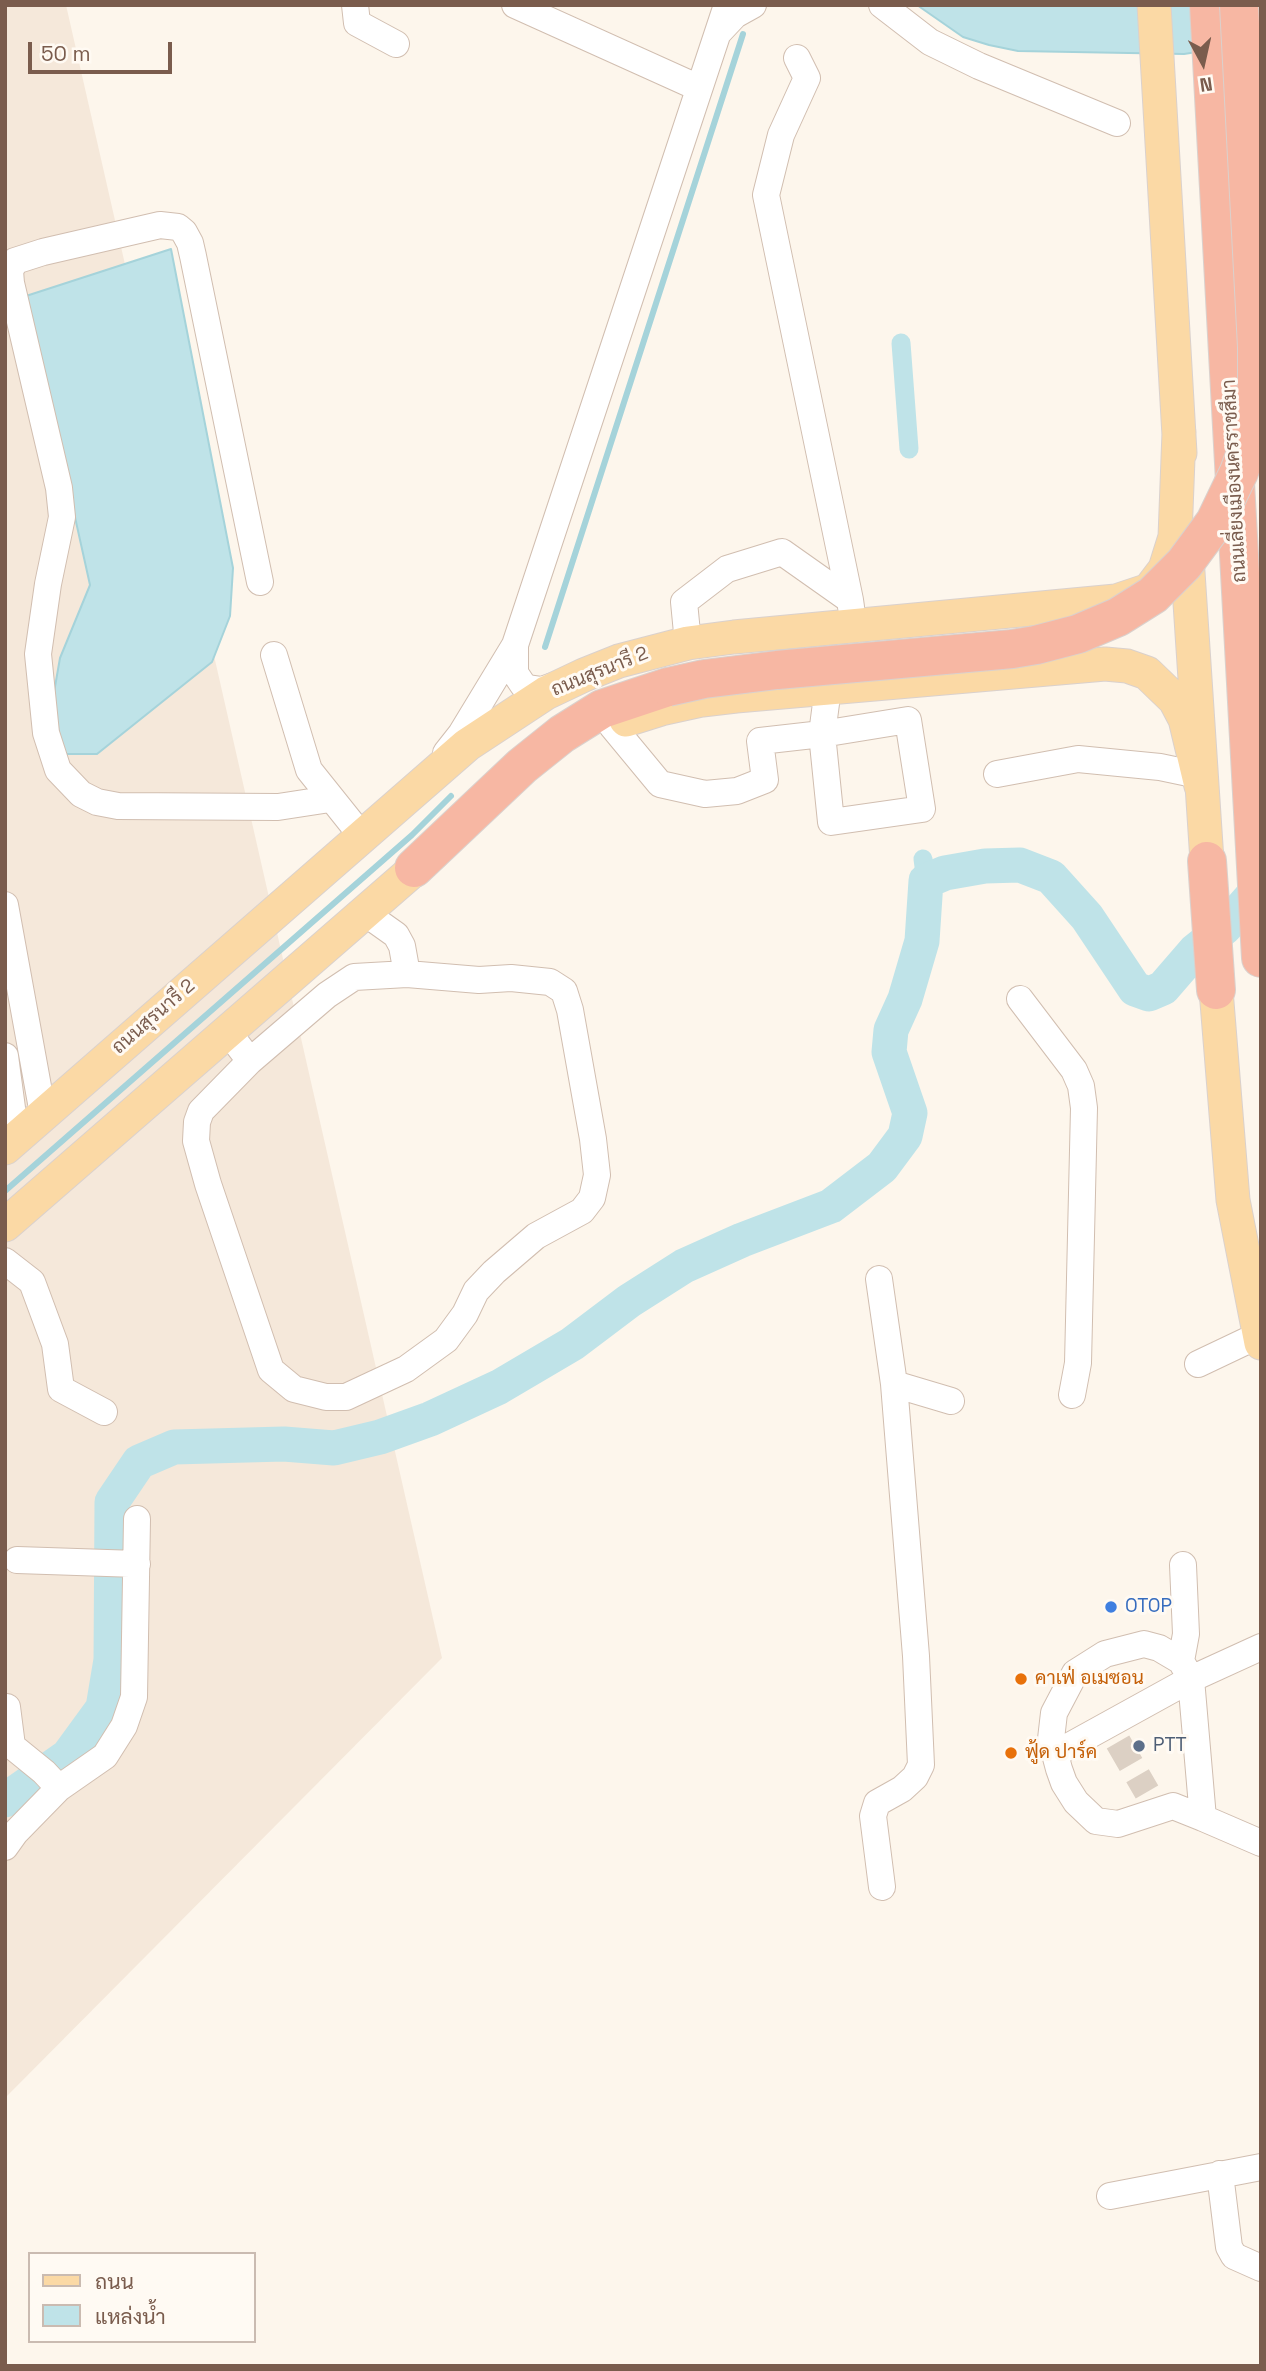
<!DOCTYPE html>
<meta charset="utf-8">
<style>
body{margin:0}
#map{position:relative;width:1266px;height:2371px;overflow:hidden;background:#fdf6ec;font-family:"Space Grotesk",Sarabun,sans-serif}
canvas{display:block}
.frame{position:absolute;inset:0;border:7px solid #7a5c4d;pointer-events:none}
.legend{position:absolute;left:28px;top:2252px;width:228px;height:91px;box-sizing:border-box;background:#fffaf3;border:2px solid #cabbb1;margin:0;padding:9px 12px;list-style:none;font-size:21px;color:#7a5c4d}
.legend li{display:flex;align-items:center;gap:14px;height:35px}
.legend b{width:35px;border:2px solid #cabbb1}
.north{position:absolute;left:1168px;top:28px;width:70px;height:70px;-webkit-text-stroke:5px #fffaf3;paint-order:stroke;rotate:172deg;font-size:19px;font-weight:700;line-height:28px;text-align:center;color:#7a5c4d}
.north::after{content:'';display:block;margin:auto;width:24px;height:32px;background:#7a5c4d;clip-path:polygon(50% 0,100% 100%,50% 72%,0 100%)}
.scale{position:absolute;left:28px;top:42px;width:144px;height:32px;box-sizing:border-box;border:4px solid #7a5c4d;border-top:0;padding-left:9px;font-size:21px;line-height:24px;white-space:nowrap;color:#7a5c4d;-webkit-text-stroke:5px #fffaf3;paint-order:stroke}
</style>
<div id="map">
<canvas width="1266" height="2371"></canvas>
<div class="frame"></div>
<ul class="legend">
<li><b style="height:9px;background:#fbd9a5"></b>ถนน</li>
<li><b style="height:19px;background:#bfe3e8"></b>แหล่งน้ำ</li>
</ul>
<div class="north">N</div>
<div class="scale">50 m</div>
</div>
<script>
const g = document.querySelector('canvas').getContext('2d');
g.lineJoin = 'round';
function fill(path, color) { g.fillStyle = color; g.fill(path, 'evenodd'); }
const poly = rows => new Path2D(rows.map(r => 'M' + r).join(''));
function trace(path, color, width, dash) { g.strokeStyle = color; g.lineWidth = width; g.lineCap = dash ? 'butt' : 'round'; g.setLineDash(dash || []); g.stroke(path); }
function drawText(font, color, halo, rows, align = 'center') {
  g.font = font + ' "Space Grotesk",Sarabun,sans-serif'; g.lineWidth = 6; g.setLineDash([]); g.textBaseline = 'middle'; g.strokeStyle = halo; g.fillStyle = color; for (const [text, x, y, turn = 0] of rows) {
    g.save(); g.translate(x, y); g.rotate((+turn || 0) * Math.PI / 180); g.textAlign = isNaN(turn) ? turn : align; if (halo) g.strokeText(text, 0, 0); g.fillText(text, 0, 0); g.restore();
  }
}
fill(poly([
 [5,5,66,5,442,1658,5,2098]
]), '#f5e8da');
const water = poly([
 [917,5,1261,5,1261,42,1184,54,1018,51,989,45,963,37,917,5],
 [171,249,233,568,230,616,212,662,97,754,62,754,49,721,60,658,90,585,26,296,171,249]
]);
fill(water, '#bfe3e8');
trace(water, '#a5d3da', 2);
trace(poly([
 [545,647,743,34],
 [5,1191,412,835,451,796]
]), '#a5d3da', 6);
trace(poly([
 [901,343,909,449],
 [923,859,926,881]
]), '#bfe3e8', 19);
trace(poly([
 [5,1800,68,1756,103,1708,111,1660,112,1502,139,1462,174,1447,284,1444,334,1448,380,1437,430,1419,499,1387,572,1344,629,1301,684,1266,742,1240,831,1206,882,1167,905,1136,910,1113,889,1052,891,1030,905,999,922,941,926,881,945,873,985,866,1020,865,1051,877,1087,917,1135,989,1149,994,1163,988,1195,951,1225,927,1261,886]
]), '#bfe3e8', 35);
trace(poly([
 [1118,1742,1147,1792]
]), '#dcd0c4', 26, [26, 13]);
const minor = poly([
 [355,5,357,23,396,44],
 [515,5,699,88],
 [882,5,930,42,979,66,1117,123],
 [719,32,735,15,753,5],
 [797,58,807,78,781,135,766,195,850,600],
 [260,582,193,256,190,243,184,232,178,227,160,225,43,252,15,261,10,271,11,283,59,488,62,517,48,584,38,654,46,733,58,770,81,794,97,802,118,806,278,807,330,799],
 [688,643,684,602,727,569,782,552,850,600,851,607],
 [515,645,727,5],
 [274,655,309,770,361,835],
 [612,726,660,784,705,794,737,791,765,780,760,741,822,734,908,720,922,809,831,822,822,734,828,688],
 [446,753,461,734,515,645,515,673,523,685,528,688,542,690,559,684],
 [997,774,1078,759,1160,767,1198,775],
 [5,905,43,1114],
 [365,913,396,935,402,946,407,974],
 [1020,999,1074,1070,1081,1086,1084,1108,1078,1363,1072,1395],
 [228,1032,250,1061,201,1111,197,1122,196,1141,208,1184,271,1370,294,1389,326,1397,346,1397,406,1369,446,1340,465,1314,476,1291,494,1272,536,1236,582,1211,592,1198,597,1175,593,1139,570,1010,564,991,550,982,511,978,479,980,407,974,354,977,327,995,250,1061],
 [5,1056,16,1138],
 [5,1261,32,1282,55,1344,61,1389,104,1412],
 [879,1279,894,1384,916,1656,921,1765,915,1777,902,1789,877,1803,873,1816,882,1887],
 [1198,1364,1259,1335],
 [894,1384,951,1401],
 [17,1560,137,1564],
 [1261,1647,1191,1679,1203,1818,1261,1843],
 [1181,1661,1186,1634,1183,1565],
 [7,1707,12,1746,44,1772,59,1788],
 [1055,1754,1051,1739,1054,1713,1075,1673,1105,1654,1144,1644,1159,1648,1181,1661,1191,1679,1055,1754,1059,1769,1064,1783,1076,1802,1096,1821,1118,1824,1173,1806,1203,1818],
 [5,1847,15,1833,59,1788,105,1756,124,1726,134,1697,137,1519],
 [1220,2174,1229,2247,1234,2256,1261,2268],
 [1110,2196,1261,2167]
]);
const major = poly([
 [1154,5,1180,453],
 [1186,542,1207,861],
 [626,720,661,709,702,700,736,696,1105,664,1127,666,1147,673,1175,700,1185,719,1201,786],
 [1216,990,1233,1200,1261,1343],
 [5,1148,467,745,546,693,584,675,619,661,688,643,734,637,1116,601,1149,590,1165,569,1175,537,1179,432],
 [5,1225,433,853]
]);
const highway = poly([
 [1209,5,1261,958],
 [1207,861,1216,990],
 [414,868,522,766,562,734,602,709,668,687]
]);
trace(minor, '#d1beb0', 28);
trace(major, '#dad1cd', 35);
trace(highway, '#dad1cd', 40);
trace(minor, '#fff', 26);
trace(major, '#fbd9a5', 33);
trace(highway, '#f7b7a3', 38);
const highwayBridge = poly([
 [668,687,704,679,777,670,1012,649,1036,645,1078,634,1118,617,1153,595,1184,564,1215,522,1239,472,1248,447,1257,384,1257,347,1239,5]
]);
trace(highwayBridge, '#dad1cd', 40, []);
trace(highwayBridge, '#f7b7a3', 38);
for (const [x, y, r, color] of [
 [1111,1607,7,"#3f7fe0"],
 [1021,1679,7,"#e8710a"],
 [1139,1746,7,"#5c6f8a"],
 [1011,1753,7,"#e8710a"]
]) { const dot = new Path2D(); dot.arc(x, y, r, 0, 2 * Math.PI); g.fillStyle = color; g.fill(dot); trace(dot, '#fffaf3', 2.5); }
drawText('19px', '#7a5c4d', '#fffaf3', [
 ["ถนนเลี่ยงเมืองนครราชสีมา",1235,481,-93],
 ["ถนนสุรนารี 2",600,672,-22],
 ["ถนนสุรนารี 2",154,1017,-41]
]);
drawText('19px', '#366cbe', '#fffaf3', [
 ["OTOP",1125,1607]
], 'left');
drawText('19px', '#c56008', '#fffaf3', [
 ["คาเฟ่ อเมซอน",1035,1679],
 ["ฟู้ด ปาร์ค",1025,1753]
], 'left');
drawText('19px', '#4e5e75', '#fffaf3', [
 ["PTT",1153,1746]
], 'left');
</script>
